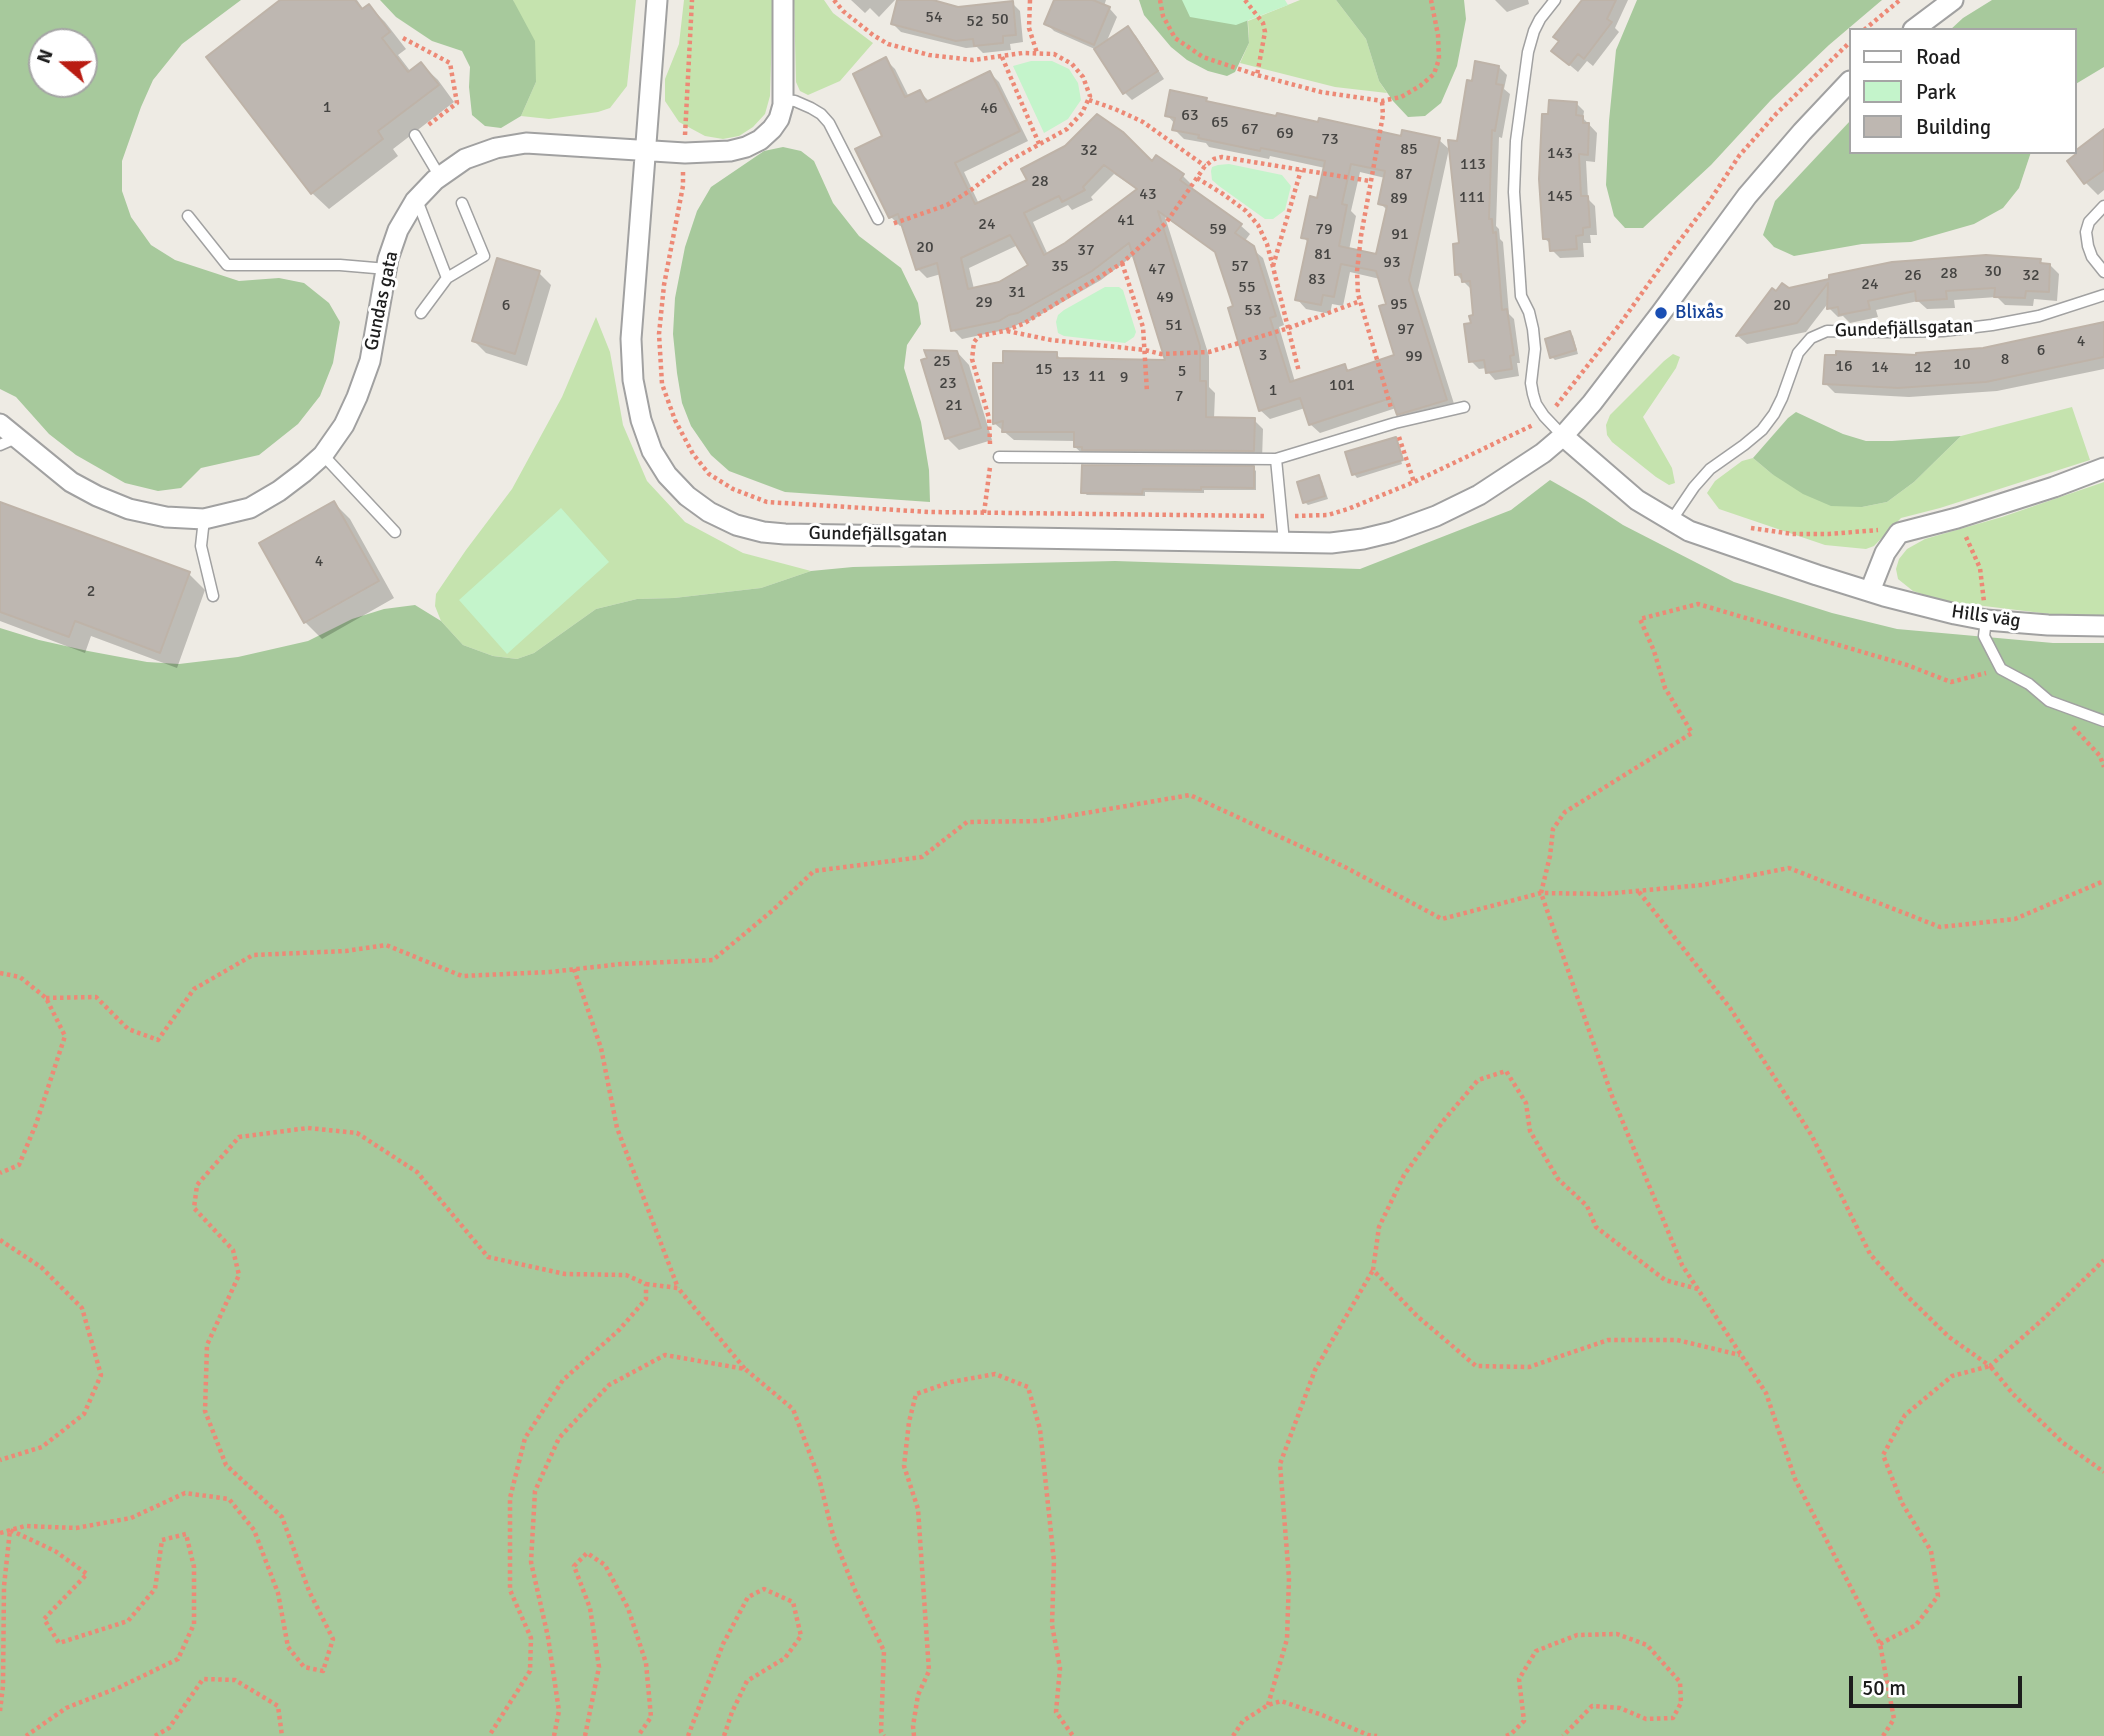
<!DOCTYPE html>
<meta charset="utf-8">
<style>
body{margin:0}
#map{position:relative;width:2104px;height:1736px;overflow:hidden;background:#eeebe4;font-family:Signika,sans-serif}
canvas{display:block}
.legend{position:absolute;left:1849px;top:28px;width:228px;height:126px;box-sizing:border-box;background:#fff;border:2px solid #a5a5a5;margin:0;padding:9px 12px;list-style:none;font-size:21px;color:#1d1d1d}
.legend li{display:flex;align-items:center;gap:14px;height:35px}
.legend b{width:35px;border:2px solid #a5a5a5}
.north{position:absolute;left:28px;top:28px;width:70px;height:70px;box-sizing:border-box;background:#fff;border:2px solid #a5a5a5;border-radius:50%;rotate:290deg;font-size:19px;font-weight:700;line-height:28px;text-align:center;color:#1d1d1d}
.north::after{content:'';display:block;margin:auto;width:24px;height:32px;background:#b91c12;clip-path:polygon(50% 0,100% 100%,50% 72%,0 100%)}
.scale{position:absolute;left:1849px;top:1676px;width:173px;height:32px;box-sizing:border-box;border:4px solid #1d1d1d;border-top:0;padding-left:9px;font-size:21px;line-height:24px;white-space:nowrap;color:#1d1d1d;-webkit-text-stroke:5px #fff;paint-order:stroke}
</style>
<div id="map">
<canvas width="2104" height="1736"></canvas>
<ul class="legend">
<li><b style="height:9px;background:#fff"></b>Road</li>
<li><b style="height:19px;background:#c4f4cb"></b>Park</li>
<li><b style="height:19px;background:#beb7b1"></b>Building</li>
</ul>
<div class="north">N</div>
<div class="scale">50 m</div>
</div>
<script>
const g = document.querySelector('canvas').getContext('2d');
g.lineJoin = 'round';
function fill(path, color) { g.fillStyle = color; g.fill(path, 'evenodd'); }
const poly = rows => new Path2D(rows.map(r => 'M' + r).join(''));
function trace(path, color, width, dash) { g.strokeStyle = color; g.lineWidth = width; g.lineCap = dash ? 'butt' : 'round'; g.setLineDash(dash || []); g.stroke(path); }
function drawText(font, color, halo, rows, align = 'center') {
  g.font = font + ' Signika,sans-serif'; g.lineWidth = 6; g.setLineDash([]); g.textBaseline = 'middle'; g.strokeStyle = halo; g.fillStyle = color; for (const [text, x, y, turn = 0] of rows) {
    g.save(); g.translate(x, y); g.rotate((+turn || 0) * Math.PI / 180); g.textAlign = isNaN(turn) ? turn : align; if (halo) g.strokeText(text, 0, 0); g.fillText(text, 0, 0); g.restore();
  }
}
fill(poly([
 [513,0,636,0,627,86,610,108,598,112,549,119,521,116,536,82],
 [684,0,773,0,770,96,765,114,753,127,739,136,723,139,705,136,679,122,665,101,665,79,679,44],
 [794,0,824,0,833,13,873,43,840,81,808,95,800,91,796,82],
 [1300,0,1336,0,1366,39,1379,81,1387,93,1335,87,1240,63,1249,43,1248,21],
 [596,317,610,352,623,425,647,481,685,522,743,553,811,571,761,588,674,598,637,599,596,609,534,653,517,659,493,656,463,645,441,621,435,606,436,594,466,550,512,489,562,397],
 [1673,354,1680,357,1676,368,1643,417,1672,468,1675,483,1669,485,1656,477,1612,442,1607,435,1606,425,1610,415,1664,361],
 [2072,407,2090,460,1940,508,1901,518,1874,546,1866,549,1825,545,1719,509,1707,493,1715,481,1742,461,1753,458,1772,474,1862,507,1887,502,1914,482,1961,436],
 [2104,482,2104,615,2058,615,1943,601,1913,591,1898,579,1896,569,1899,559,1907,549,1925,539,2002,517]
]), '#c5e3ae');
fill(poly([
 [0,0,241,0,182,44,153,80,141,107,122,161,122,191,131,217,151,245,175,260,239,281,279,278,304,283,329,303,340,322,333,363,320,396,298,424,259,455,201,468,181,488,158,491,125,483,76,455,49,434,16,397,0,389],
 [42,42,84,42,84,84,42,84],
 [380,0,513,0,535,41,536,82,521,116,501,128,485,126,472,115,469,87,470,67,462,51,432,41,396,17],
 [1139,0,1251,0,1247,14,1249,43,1235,72,1227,76,1208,71,1187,60,1171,47,1144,15],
 [1336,0,1464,0,1466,19,1457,66,1441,103,1425,116,1408,117,1393,101,1379,81,1366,39],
 [1637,0,1882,0,1829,45,1771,100,1711,165,1643,228,1625,228,1614,216,1606,185,1609,121,1616,50],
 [1992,0,2104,0,2104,67,2074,85,2074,30,1950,30,1963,18],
 [1850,121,1850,152,2031,152,2019,188,2003,208,1974,224,1911,242,1862,244,1794,256,1774,247,1763,235,1775,201],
 [783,147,801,151,814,161,833,203,859,236,901,268,918,303,921,324,907,345,904,368,921,422,929,470,930,502,785,492,729,471,711,455,691,426,682,403,677,373,673,334,675,298,685,247,697,211,711,187,764,151],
 [1796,412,1843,434,1866,441,1892,441,1961,436,1914,482,1887,502,1862,507,1831,506,1803,494,1772,474,1753,458,1788,418],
 [1550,480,1585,500,1623,525,1734,582,1832,613,1897,629,2053,643,2104,643,2104,1736,0,1736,0,628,39,640,88,651,147,662,179,664,238,657,308,641,352,619,384,609,415,605,441,621,463,645,493,656,517,659,534,653,596,609,637,599,674,598,761,588,811,571,853,567,1115,561,1360,569,1511,510]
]), '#a7c99c');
fill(poly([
 [1182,0,1285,0,1288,5,1236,25,1190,17],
 [1031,61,1052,61,1069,69,1078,83,1081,100,1068,119,1044,133,1013,66],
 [1229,164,1282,175,1291,186,1285,210,1273,219,1265,219,1219,186,1212,180,1211,171,1212,167,1218,165],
 [1105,287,1119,287,1123,290,1136,332,1134,337,1125,343,1064,336,1058,333,1056,322,1058,315,1064,310],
 [561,508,609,562,507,654,459,600]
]), '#c4f4cb');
fill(poly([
 [283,0,357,0,364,10,369,6,385,22,406,49,398,55,411,72,421,64,438,80,454,102,393,149,398,156,329,209,312,193,209,57],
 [851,0,895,0,879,17,870,8,865,13],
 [899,0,926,0,958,8,1012,3,1020,11,1023,42,1010,44,1011,50,983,53,977,47,966,48,901,32,893,24],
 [1056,0,1106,0,1104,6,1110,9,1117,17,1106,43,1128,28,1136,36,1164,79,1132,100,1124,92,1097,50,1054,31,1046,23],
 [1495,0,1528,0,1529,4,1507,12],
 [1584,0,1628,0,1615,28,1619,32,1593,66,1587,61,1578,72,1553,51],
 [885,59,895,69,909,97,920,92,930,102,990,73,999,82,1028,141,964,172,979,204,1029,181,1066,148,1152,163,1155,158,1183,176,1192,185,1189,189,1240,225,1250,234,1244,242,1263,258,1284,325,1279,327,1295,382,1344,366,1351,372,1397,357,1388,305,1380,279,1350,272,1343,306,1332,304,1330,314,1306,309,1297,299,1309,243,1303,237,1319,200,1325,168,1270,156,1269,159,1209,147,1206,143,1184,139,1174,129,1175,124,1167,115,1206,100,1210,104,1278,118,1402,138,1439,140,1449,149,1418,290,1456,410,1408,423,1398,414,1396,408,1320,433,1310,424,1305,408,1270,419,1260,410,1235,307,1218,254,1165,217,1209,356,1209,387,1215,393,1214,419,1254,420,1263,429,1262,460,1085,456,1075,447,1075,441,1014,440,994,423,1056,354,1062,360,1168,362,1134,255,1101,280,1028,322,1019,324,1009,329,962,339,953,330,941,274,927,278,918,269,904,225,900,226,891,217,885,136],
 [1360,172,1385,178,1380,203,1388,211,1378,256,1349,250,1356,216,1351,211],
 [1114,174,1138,190,1066,245,1048,255,1033,222,1068,205,1072,210,1093,200,1091,197],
 [1018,245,1031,266,999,284,974,289,969,268],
 [1499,67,1507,75,1504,89,1510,94,1502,138,1499,137,1496,226,1499,229,1500,239,1503,242,1509,314,1514,319,1520,363,1517,363,1519,376,1495,380,1488,372,1487,368,1479,369,1471,361,1475,316,1472,290,1456,274,1461,245,1458,144,1473,83],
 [1576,103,1584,111,1583,118,1597,133,1595,162,1586,161,1588,199,1595,206,1597,235,1590,235,1591,243,1583,243,1584,257,1560,258,1552,250,1552,245,1545,239,1550,116],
 [2104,132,2104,190,2098,195,2086,183],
 [2040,260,2044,265,2050,265,2059,274,2057,301,2034,299,2033,306,2005,305,1997,297,1954,300,1955,308,1927,309,1918,301,1876,310,1878,317,1850,323,1843,316,1838,317,1829,308,1829,302,1806,332,1747,344,1738,336,1772,290,1776,293,1830,280],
 [539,273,551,285,527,366,486,353,474,341],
 [2104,324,2104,369,1997,391,1909,397,1835,393,1825,383,1918,357,1983,350],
 [1570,333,1573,336,1578,354,1555,360,1552,357],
 [957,352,969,365,992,440,959,450,947,438],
 [1395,440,1402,464,1357,478,1354,474],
 [1253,468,1256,471,1256,490,1204,490,1204,493,1145,492,1145,496,1087,495,1083,492],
 [1318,477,1322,481,1328,499,1308,505,1305,502],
 [334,503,350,519,394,598,322,639,305,622,261,543],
 [0,504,189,574,205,590,177,668,91,636,85,653,0,621]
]), '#0003');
const building = poly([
 [280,0,355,0,362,9,369,4,390,32,382,38,408,72,421,62,439,85,378,131,383,139,311,194,206,57,280,0],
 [897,0,933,0,958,7,1013,1,1016,35,1003,36,1003,43,974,46,973,39,956,41,891,24,897,0],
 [1054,0,1093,0,1110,7,1094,45,1044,24,1054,0],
 [1582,0,1616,0,1607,19,1612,22,1584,59,1578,54,1569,65,1551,51,1559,41,1553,37,1582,0],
 [1128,26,1158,71,1123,94,1094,49,1128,26],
 [886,57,905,97,920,90,926,102,990,71,1020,131,955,163,975,204,1027,180,1021,169,1065,146,1097,114,1123,132,1152,161,1156,155,1184,174,1180,180,1242,224,1235,233,1254,246,1276,316,1270,318,1290,382,1345,364,1347,371,1394,355,1379,306,1386,304,1376,271,1341,264,1334,297,1323,295,1321,305,1295,300,1308,239,1301,238,1310,196,1317,198,1325,161,1261,148,1260,151,1198,138,1199,135,1172,130,1175,118,1165,116,1170,90,1207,98,1206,101,1276,116,1277,113,1318,122,1319,118,1401,136,1402,130,1440,138,1409,280,1447,400,1397,415,1391,398,1309,425,1300,398,1259,411,1228,308,1233,306,1215,252,1158,211,1200,346,1200,381,1206,381,1206,417,1255,418,1254,451,1082,450,1082,447,1074,447,1074,432,1002,432,1003,421,993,424,993,363,1003,363,1003,351,1057,352,1057,358,1165,360,1129,243,1092,271,1018,313,1009,315,999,321,951,331,937,263,916,270,898,214,889,218,855,149,882,136,853,74,886,57],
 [1351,164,1385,171,1378,204,1387,206,1376,254,1339,246,1347,205,1342,204,1351,164],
 [1104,165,1137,189,1065,243,1044,255,1024,213,1059,196,1062,202,1085,190,1083,187,1104,165],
 [1010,235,1028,265,999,282,968,289,961,258,1010,235],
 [1475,61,1499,66,1496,84,1503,85,1495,131,1492,130,1489,219,1492,219,1493,233,1496,232,1502,310,1507,309,1514,355,1510,356,1512,369,1486,373,1484,360,1469,362,1464,324,1471,323,1469,316,1473,315,1470,281,1462,282,1461,274,1455,275,1453,244,1459,243,1448,140,1457,141,1467,80,1472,81,1475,61],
 [1549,100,1577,102,1576,115,1583,116,1583,123,1589,123,1588,155,1579,154,1581,196,1588,196,1590,227,1583,228,1583,235,1576,236,1577,249,1550,251,1549,239,1543,239,1539,179,1542,114,1548,114,1549,100],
 [2104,129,2104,170,2084,184,2067,161,2076,154,2075,151,2104,129],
 [1986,255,2041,259,2040,263,2050,264,2049,292,2026,291,2025,298,1994,297,1995,288,1946,291,1947,299,1916,301,1915,291,1868,301,1870,309,1839,315,1838,307,1827,309,1828,283,1797,323,1736,336,1772,288,1776,291,1782,283,1789,288,1829,279,1829,275,1892,262,1986,255],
 [497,258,540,271,515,354,472,341,497,258],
 [2104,322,2104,357,1986,382,1898,388,1823,384,1825,355,1836,355,1836,351,1916,355,1916,353,1983,348,2104,322],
 [1570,331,1576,350,1550,358,1545,339,1570,331],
 [924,350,957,351,981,428,945,439,921,360,927,358,924,350],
 [1396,437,1403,460,1352,475,1345,452,1396,437],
 [1082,465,1254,466,1254,488,1201,487,1201,490,1143,489,1142,494,1081,493,1082,465],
 [1319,475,1325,496,1303,503,1297,482,1319,475],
 [334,501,379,581,304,623,259,543,334,501],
 [0,502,190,572,160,653,75,621,69,637,0,612,0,502]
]);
fill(building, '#beb7b1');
trace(building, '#beb3a8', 2);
const lane = poly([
 [1555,0,1540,19,1534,31,1528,52,1516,141,1514,192,1521,296,1529,312,1533,329,1535,349,1531,383,1533,394,1536,404,1544,416,1563,436],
 [783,100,795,101,811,108,821,114,829,123,878,219],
 [415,135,440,177],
 [417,200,447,278],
 [2104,206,2089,222,2086,232,2088,246,2092,257,2104,272],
 [188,216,227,265,340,265,387,269],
 [421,313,447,278,484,256,462,203],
 [0,445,16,438],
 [323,455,395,532],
 [999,457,1276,459,1395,423,1464,407],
 [1276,459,1284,542],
 [204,519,201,546,213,596],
 [1671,521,1694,487,1710,469,1744,445,1762,430,1774,414,1782,398,1798,353,1811,338,1827,331,1888,332,1943,331,1992,325,2039,316,2104,295],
 [1986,620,1984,636,2001,669,2029,684,2049,701,2104,721]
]);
const street = poly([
 [657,0,631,339,633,380,641,420,652,451,667,475,687,496,709,512,736,525,763,532,785,534,1331,543,1363,539,1392,532,1436,516,1479,495,1543,453,1563,436,1592,403,1661,313,1747,196,1802,132,1850,81],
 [1913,30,1953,0],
 [0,424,71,482,97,496,129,509,166,517,204,519,250,508,279,491,304,472,323,455,344,425,357,397,370,361,388,259,398,230,415,201,435,180,465,159,496,148,526,143,685,153,730,151,746,147,760,140,772,129,779,119,783,105,783,0],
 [1563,436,1637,500,1689,531,1817,575,1884,596,1955,614,1986,620,2048,625,2104,626],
 [1870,591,1885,553,1899,533,1957,518,2054,487,2104,468]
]);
trace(lane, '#a1a1a1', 13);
trace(street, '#a1a1a1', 23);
trace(poly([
 [834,0,843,11,873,35,888,44,929,55,973,60,1023,53,1054,54,1072,64,1083,77,1090,96,1082,113,1067,129,1009,161,971,190,947,205,892,224],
 [1030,0,1029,28,1037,53],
 [1160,0,1163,16,1175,38,1203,57,1257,75,1321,92,1382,101,1401,97,1420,86,1434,74,1439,59,1438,35,1431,0],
 [1245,0,1263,23,1265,32,1257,75],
 [1864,30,1900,0],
 [403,38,450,63,457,103,427,126],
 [1002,57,1040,146],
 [1089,100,1115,109,1143,122,1205,166],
 [1382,102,1383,115,1361,236,1357,271,1358,294,1391,408],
 [685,135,692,0],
 [683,172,683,186,664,285,659,334,662,384,675,420,693,454,709,474,733,489,767,502,929,512,1265,516],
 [1197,178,1223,194,1246,211,1258,225,1267,244,1273,267,1299,372],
 [1122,263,1143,327,1147,392],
 [1273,266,1301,170],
 [1007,331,1051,340,1145,350,1161,354,1209,352,1289,328,1360,301],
 [1556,406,1620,324,1674,248,1709,202,1739,156,1776,114,1850,42],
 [1399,437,1414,482],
 [990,444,989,418,972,359,974,342,979,336,1004,331,1023,324,1122,263,1166,223,1205,166,1214,159,1222,157,1370,181],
 [984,513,990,467],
 [1295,516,1328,515,1348,509,1414,482,1533,425],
 [1751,528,1792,534,1829,534,1878,530],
 [1966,537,1980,568,1984,602],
 [2073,727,2100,756,2104,767],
 [1639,892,1730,1008,1812,1136,1870,1254,1907,1296,1949,1337,1990,1366,2041,1321,2104,1260],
 [574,969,601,1048,617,1128,678,1288],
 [0,973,20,977,46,998,65,1036,36,1124,19,1165,0,1173],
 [46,998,96,997,128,1029,158,1040,194,989,253,955,346,951,386,945,462,976,550,972,621,964,713,960,773,910,814,871,922,857,967,822,1039,821,1190,795,1343,866,1442,919,1541,893,1604,894,1702,885,1789,868,1940,927,2015,919,2104,881],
 [0,1240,41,1267,82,1308,101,1375,84,1414,42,1447,0,1460],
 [646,1284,678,1288,745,1369],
 [1698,1289,1665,1280,1596,1227,1587,1206,1558,1179,1530,1131,1526,1103,1506,1071,1478,1080,1444,1120,1404,1175,1379,1227,1373,1270,1417,1316,1476,1366,1529,1367,1608,1340,1677,1340,1740,1355],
 [0,1533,25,1526,76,1528,131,1518,185,1493,229,1499,254,1530,278,1593,288,1647,304,1667,323,1671,333,1639,309,1591,282,1517,226,1465,205,1411,207,1345,239,1275,233,1250,194,1208,197,1185,239,1137,308,1128,357,1133,417,1172,488,1257,565,1274,626,1275,646,1284,646,1299,619,1330,563,1380,525,1438,510,1498,510,1590,531,1638,530,1671,489,1736],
 [1880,1644,1916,1625,1938,1596,1931,1551,1902,1503,1883,1455,1905,1415,1952,1376,1990,1366,2013,1394,2062,1442,2104,1472],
 [1268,1705,1287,1639,1289,1578,1280,1464,1315,1370,1373,1270],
 [0,1711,3,1686,4,1586,10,1530,55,1551,87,1574,44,1619,59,1643,128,1621,155,1589,162,1540,186,1534,194,1567,194,1624,178,1659,120,1687,66,1708,26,1736],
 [155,1736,169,1728,203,1679,235,1680,278,1706,282,1736],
 [554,1736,559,1711,548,1637,531,1562,535,1491,559,1438,609,1385,665,1355,745,1369,793,1409,819,1478,833,1535,854,1588,884,1651,881,1732,884,1736],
 [585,1736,599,1667,590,1608,574,1566,587,1553,605,1565,628,1608,646,1663,651,1717,638,1736],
 [688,1736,723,1644,748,1597,764,1589,793,1602,801,1636,785,1658,747,1681,732,1712,724,1736],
 [914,1736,913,1726,918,1695,929,1671,918,1509,904,1466,909,1422,916,1394,951,1382,995,1374,1028,1387,1040,1429,1054,1561,1052,1625,1060,1668,1056,1712,1073,1736],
 [1233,1736,1243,1721,1268,1705,1281,1701,1322,1715,1368,1735,1377,1736],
 [1506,1736,1511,1734,1524,1721,1519,1679,1536,1651,1577,1635,1617,1634,1647,1645,1680,1682,1681,1703,1673,1718,1646,1719,1620,1708,1592,1706,1563,1736],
 [1883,1736,1894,1719,1880,1644,1795,1479,1766,1393,1682,1265,1612,1096,1541,893,1550,856,1553,829,1565,812,1692,733,1665,688,1654,651,1640,619,1698,604,1907,665,1951,682,1986,673]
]), '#ed8976', 4.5, [3.5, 3.5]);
trace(lane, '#fff', 10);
trace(street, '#fff', 19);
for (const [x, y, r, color] of [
 [1661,313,7,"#1a4fb4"]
]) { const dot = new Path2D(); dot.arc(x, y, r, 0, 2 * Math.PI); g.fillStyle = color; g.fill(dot); trace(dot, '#fff', 2.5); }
drawText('16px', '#454442', null, [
 ["54",934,18],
 ["50",1000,20],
 ["52",975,22],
 ["1",327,108],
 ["46",989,109],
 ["63",1190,116],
 ["65",1220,123],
 ["67",1250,130],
 ["69",1285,134],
 ["73",1330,140],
 ["85",1409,150],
 ["32",1089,151],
 ["143",1560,154],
 ["113",1473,165],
 ["87",1404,175],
 ["28",1040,182],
 ["43",1148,195],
 ["145",1560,197],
 ["111",1472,198],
 ["89",1399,199],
 ["41",1126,221],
 ["24",987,225],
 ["59",1218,230],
 ["79",1324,230],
 ["91",1400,235],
 ["20",925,248],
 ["37",1086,251],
 ["81",1323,255],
 ["93",1392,263],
 ["35",1060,267],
 ["57",1240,267],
 ["47",1157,270],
 ["30",1993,272],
 ["28",1949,274],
 ["26",1913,276],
 ["32",2031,276],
 ["83",1317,280],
 ["24",1870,285],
 ["55",1247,288],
 ["31",1017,293],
 ["49",1165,298],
 ["29",984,303],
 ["95",1399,305],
 ["6",506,306],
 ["20",1782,306],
 ["53",1253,311],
 ["51",1174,326],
 ["97",1406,330],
 ["4",2081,342],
 ["6",2041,351],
 ["3",1263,356],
 ["99",1414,357],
 ["8",2005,360],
 ["25",942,362],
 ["10",1962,365],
 ["16",1844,367],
 ["14",1880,368],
 ["12",1923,368],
 ["15",1044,370],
 ["5",1182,372],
 ["13",1071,377],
 ["11",1097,377],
 ["9",1124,378],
 ["23",948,384],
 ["101",1342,386],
 ["1",1273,391],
 ["7",1179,397],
 ["21",954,406],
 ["4",319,562],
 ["2",91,592]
]);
drawText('19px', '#1d1d1d', '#fff', [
 ["Gundas gata",382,301,-78],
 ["Gundefjällsgatan",1904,329,-2],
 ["Gundefjällsgatan",878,535,1],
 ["Hills väg",1986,617,8]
]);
drawText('19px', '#164399', '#fff', [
 ["Blixås",1675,313]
], 'left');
</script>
